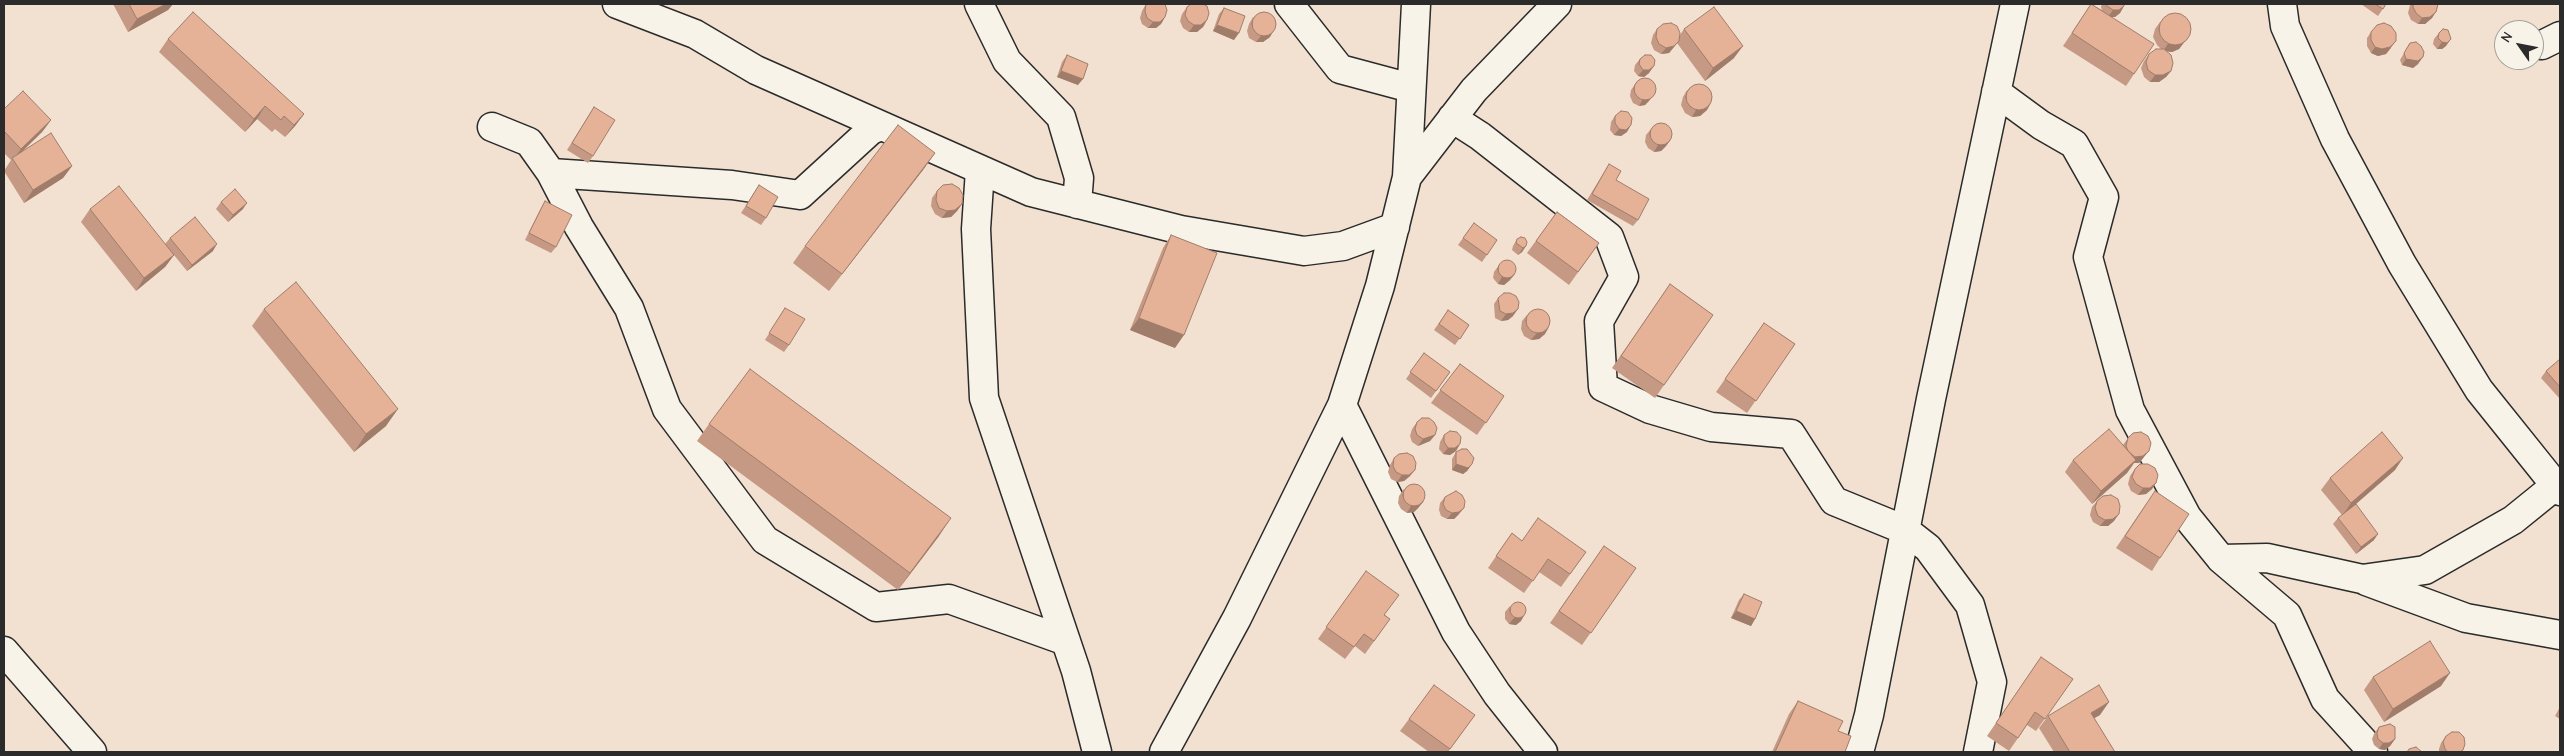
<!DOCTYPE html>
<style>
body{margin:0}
#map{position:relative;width:2564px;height:756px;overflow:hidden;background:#f2e0d0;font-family:"Comic Neue",sans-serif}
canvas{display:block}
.frame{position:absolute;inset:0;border:5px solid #2b2b2b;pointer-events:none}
.north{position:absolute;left:2494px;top:20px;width:50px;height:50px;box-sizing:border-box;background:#f7f3e8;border:1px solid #a5a39c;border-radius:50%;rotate:303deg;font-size:14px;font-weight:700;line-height:20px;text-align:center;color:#2b2b2b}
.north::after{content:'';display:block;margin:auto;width:18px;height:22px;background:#2b2b2b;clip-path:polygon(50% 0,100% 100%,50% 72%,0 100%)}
</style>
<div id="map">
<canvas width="2564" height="756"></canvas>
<div class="frame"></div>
<div class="north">N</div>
</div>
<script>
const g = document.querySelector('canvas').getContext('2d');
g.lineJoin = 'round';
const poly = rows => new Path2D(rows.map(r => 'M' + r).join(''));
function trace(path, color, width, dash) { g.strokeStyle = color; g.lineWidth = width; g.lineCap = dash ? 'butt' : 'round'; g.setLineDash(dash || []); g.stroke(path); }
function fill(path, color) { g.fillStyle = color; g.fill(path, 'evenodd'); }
const minor = poly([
 [617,4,695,34,756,70,1031,192,1181,230,1304,251,1343,246,1395,227],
 [979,4,1007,61,1061,117,1079,178,1077,204],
 [1289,4,1340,69,1411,88],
 [2282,4,2285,26,2335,139,2402,264,2479,390,2560,491],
 [2542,45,2560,36],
 [1996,92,2041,125,2074,144,2104,197,2088,257,2130,410,2187,517,2221,559,2267,558,2362,579,2425,570,2513,520,2560,482],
 [1452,118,1480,136,1609,237,1624,277,1599,321,1603,387,1650,409,1711,427,1791,434,1834,501,1905,530,1928,548,1970,605,1992,682,1978,752],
 [492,127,529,142,551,173,579,227,629,308,667,409,765,540,876,607,949,599,1066,641],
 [980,170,976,229,984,398,1076,671,1097,752],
 [551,173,732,185,800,195,871,130,881,126],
 [1407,177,1474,90,1557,4],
 [1342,405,1456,632,1497,694,1543,752],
 [2221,559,2287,615,2325,699,2373,752],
 [2366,581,2466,618,2560,635],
 [4,651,92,752],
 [1164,752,1237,618,1342,405,1380,286,1407,177,1416,4],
 [1859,752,1869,715,1931,399,2015,4]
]);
trace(minor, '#2b2b2b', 31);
trace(minor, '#f7f3e8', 28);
fill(poly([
 [113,4,173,4,168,10,128,32],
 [1146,4,1165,17,1161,24,1156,28,1148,28,1142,24,1140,18,1142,11],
 [2091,4,2102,10,2101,7,2102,4,2124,4,2124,6,2120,13,2115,17,2112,17,2134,74,2126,86,2063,46],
 [2361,4,2386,4,2378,16],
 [2411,4,2438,4,2432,18,2425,24,2418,24,2411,20,2408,13,2410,5],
 [1187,7,1207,20,1203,27,1197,32,1189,32,1183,28,1180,21,1182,14],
 [1224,8,1234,40,1213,31,1219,14],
 [1253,17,1270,37,1263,42,1256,42,1249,38,1247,31,1249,24],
 [2160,22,2189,36,2179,49,2172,52,2167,51,2171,71,2166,77,2159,82,2150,82,2144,77,2141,68,2144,61,2149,54,2161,49,2157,45,2153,37,2155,29],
 [1657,29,1680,35,1684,29,1734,58,1705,81,1677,43,1674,47,1669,53,1661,54,1654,50,1651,43,1653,35],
 [2371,32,2391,48,2386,54,2378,56,2371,53,2367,46,2367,38],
 [2439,33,2446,46,2442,49,2437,49,2433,44,2434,39],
 [168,39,304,114,295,126,285,137,275,129,272,132,257,119,245,132,159,52],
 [2410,43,2418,64,2413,68,2402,65,2400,60],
 [1067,55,1078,85,1057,77,1062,62],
 [1640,59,1649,73,1644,77,1638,76,1634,71,1635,65],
 [1636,83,1650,100,1645,105,1639,106,1633,103,1630,96,1631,90],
 [1687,90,1707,110,1700,116,1692,117,1685,113,1681,105,1683,97],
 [594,107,593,156,588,163,567,150],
 [4,109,51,120,42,132,22,152,72,166,63,178,24,203,4,171,11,160,4,153],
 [1615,116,1627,132,1621,136,1614,135,1610,130,1611,122],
 [1651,129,1671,139,1666,146,1661,151,1654,152,1648,148,1645,142,1646,135],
 [935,153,923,170,829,291,793,263,805,246],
 [1609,164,1616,180,1638,220,1633,226,1587,200],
 [759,185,766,218,761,225,741,213],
 [937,191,962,204,957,211,951,217,942,218,935,214,931,206,932,198],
 [545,201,556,247,551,253,525,240,541,208],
 [221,202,243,209,228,222,216,209],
 [90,209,165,244,170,238,213,251,187,271,174,255,165,267,136,291,81,222],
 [1557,212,1599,243,1569,285,1527,253],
 [1474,223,1497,240,1482,262,1458,245],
 [1171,235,1175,348,1130,330,1163,248],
 [1517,239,1526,246,1522,252,1518,255,1512,250,1513,246],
 [1499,265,1510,280,1504,285,1498,284,1493,278,1494,272],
 [1670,284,1713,315,1655,398,1612,368],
 [1498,298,1513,316,1508,320,1501,321,1495,318,1494,304],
 [785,308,789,345,784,352,765,340],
 [264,309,386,426,354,452,252,326],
 [1448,310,1469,325,1455,345,1434,330],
 [1527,315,1545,334,1539,339,1531,340,1524,336,1521,329,1522,321],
 [1764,323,1795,344,1747,413,1716,392],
 [1424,353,1450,372,1431,398,1406,379],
 [2560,359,2560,399,2541,378,2546,371],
 [1460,364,1504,396,1477,435,1431,403],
 [1417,422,1435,435,1430,441,1418,446,1412,442,1410,436,1412,429],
 [709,424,939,536,898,590,697,441],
 [1444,435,1460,444,1456,451,1450,455,1443,454,1439,449,1440,442],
 [2128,438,2144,457,2139,463,2134,463,2127,473,2092,504,2065,472,2073,460,2123,445],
 [1456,452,1472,464,1467,471,1463,474,1452,470,1452,459],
 [1394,458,1410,476,1404,481,1397,482,1391,479,1388,472,1390,465],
 [2135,469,2152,489,2146,494,2138,495,2131,491,2128,484,2130,476],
 [2395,470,2356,504,2374,540,2356,554,2333,524,2338,518,2342,515,2321,490,2330,478],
 [1404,489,1419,507,1414,512,1407,513,1401,509,1398,503,1399,496],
 [1445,497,1459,514,1454,519,1447,519,1441,516,1439,510,1440,503],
 [2097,501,2114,521,2108,526,2100,526,2093,522,2090,515,2092,507],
 [2146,504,2160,558,2152,571,2116,548],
 [1512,533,1522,541,1586,552,1561,587,1539,572,1524,593,1488,568],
 [1604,546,1636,568,1582,645,1550,623],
 [1366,571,1385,615,1390,619,1365,654,1355,646,1345,659,1318,639],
 [1744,594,1755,619,1751,626,1731,618,1739,600],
 [1510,606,1521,621,1516,625,1509,624,1505,619,1505,612],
 [2041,657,2073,679,2036,731,2027,725,2009,751,1987,736],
 [2373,677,2441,686,2384,722,2364,690],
 [1798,701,1838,731,1845,752,1772,752,1789,714],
 [2560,707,2560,719,2555,716],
 [1475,715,1448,752,1429,752,1400,731,1409,719],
 [2100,715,2094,718,2115,752,2054,752,2039,728,2048,716],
 [2379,727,2395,739,2390,746,2385,750,2379,749,2374,745,2372,739,2374,734],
 [2446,736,2462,752,2439,752,2439,749,2441,743]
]), '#c59983');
fill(poly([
 [166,4,173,4,168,10,128,32,137,19],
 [2124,6,2120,13,2115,17,2108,17,2113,10],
 [2436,12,2432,18,2425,24,2418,24,2422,18],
 [1165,17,1161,24,1156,28,1148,28,1153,22],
 [1207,20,1203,27,1197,32,1189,32,1194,25],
 [1217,25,1239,33,1234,40,1213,31],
 [1274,30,1270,37,1263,42,1256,42,1261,36],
 [2189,36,2179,49,2172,52,2163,51,2168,44],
 [2451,39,2446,46,2442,49,2437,49,2442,42],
 [1679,41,1669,53,1661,54,1666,48],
 [2396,41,2386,54,2378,56,2371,53,2375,47],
 [1743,46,1734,58,1705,81,1713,68],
 [2423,57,2418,64,2413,68,2402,65,2406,59],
 [1654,66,1649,73,1644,77,1638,76,1643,70],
 [1061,71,1083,79,1078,85,1057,77],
 [2171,71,2166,77,2159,82,2150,82,2155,75],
 [1655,94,1645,105,1639,106,1643,99],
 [1711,103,1707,110,1700,116,1692,117,1696,110],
 [265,106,257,119,245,132,254,119],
 [304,114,295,126,285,137,294,125],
 [51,120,42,132,12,161,21,149],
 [1631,125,1627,132,1621,136,1614,135,1619,129],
 [1671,139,1666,146,1661,151,1654,152,1658,145],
 [935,153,923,170,829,291,842,274],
 [72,166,63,178,24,203,33,190],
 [247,203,243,209,228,222,233,215],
 [962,204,957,211,951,217,942,218,947,211],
 [217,244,213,251,187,271,192,265],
 [1526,246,1522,252,1518,255,1523,248],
 [174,255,165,267,136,291,144,278],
 [1515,274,1510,280,1504,285,1498,284,1502,277],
 [1518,309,1513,316,1508,320,1501,321,1506,314],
 [1139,318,1184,335,1175,348,1130,330],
 [1549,327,1545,334,1539,339,1531,340,1536,334],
 [398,409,386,426,354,452,366,434],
 [1435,435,1430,441,1418,446,1423,439],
 [1460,444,1456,451,1450,455,1443,454,1448,448],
 [2149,451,2139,463,2134,463,2127,473,2092,504,2101,491,2130,463,2135,457],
 [2403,458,2395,470,2342,516,2351,503],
 [1456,464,1472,464,1467,471,1463,474,1452,470],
 [1415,470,1410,476,1404,481,1397,482,1402,475],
 [2156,483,2152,489,2146,494,2138,495,2143,488],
 [1424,501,1419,507,1414,512,1407,513,1411,506],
 [1464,508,1459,514,1454,519,1447,519,1452,513],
 [2119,514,2114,521,2108,526,2100,526,2105,520],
 [951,518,939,536,898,590,910,573],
 [2378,534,2374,540,2356,554,2361,547],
 [1736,611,1755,619,1751,626,1731,618],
 [1525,614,1521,621,1516,625,1509,624,1514,618],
 [2450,673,2441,686,2384,722,2393,709],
 [2109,702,2100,715,2082,725,2091,713],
 [2395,739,2390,746,2385,750,2379,749,2383,743]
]), '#a07d6a');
const building = poly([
 [129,4,166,4,137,19,129,4],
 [1146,4,1165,4,1167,10,1165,17,1160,22,1153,22,1147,18,1145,11,1146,4],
 [1191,4,1203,4,1207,6,1209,13,1207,20,1201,25,1194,25,1188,21,1185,15,1187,7,1191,4],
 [2091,4,2154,44,2134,74,2072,33,2091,4],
 [2106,4,2124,4,2124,6,2119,10,2113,10,2107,6,2106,4],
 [2375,4,2386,4,2383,9,2375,4],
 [2413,4,2438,4,2436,12,2430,17,2422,18,2416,13,2413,7,2413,4],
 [1714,7,1743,46,1713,68,1684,29,1714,7],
 [1224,8,1245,16,1239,33,1217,25,1224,8],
 '1252 24a12 12 0 1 1 24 0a12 12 0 1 1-24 0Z',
 [193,12,304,114,294,125,284,116,281,120,265,106,254,119,168,39,193,12],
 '2159 29a16 16 0 1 1 32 0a16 16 0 1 1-32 0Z',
 [1671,23,1677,26,1680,33,1679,41,1674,46,1666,48,1659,44,1656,37,1657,29,1663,24,1671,23],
 [2384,23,2391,26,2396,33,2396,41,2390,47,2382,49,2375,47,2371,40,2371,32,2377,25,2384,23],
 [2443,29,2448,30,2451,39,2447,43,2442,42,2438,38,2439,33,2443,29],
 [2416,42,2421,46,2424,52,2423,57,2418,61,2406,59,2404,53,2410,43,2416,42],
 [2156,49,2164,49,2171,55,2173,63,2171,71,2163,75,2155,75,2148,70,2146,62,2149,54,2156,49],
 [1067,55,1088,64,1083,79,1061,71,1067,55],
 [1645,55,1651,55,1655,60,1654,66,1649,70,1643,70,1639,64,1640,59,1645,55],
 '1634 89a11 11 0 1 1 22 0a11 11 0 1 1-22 0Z',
 '1686 97a13 13 0 1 1 26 0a13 13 0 1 1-26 0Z',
 [23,91,51,120,21,149,4,131,4,109,23,91],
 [594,107,615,120,593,156,572,143,594,107],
 [1621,111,1628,112,1632,118,1631,125,1626,130,1619,129,1615,123,1615,116,1621,111],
 '1650 134a11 11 0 1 1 22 0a11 11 0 1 1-22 0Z',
 [898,125,935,153,842,274,805,246,898,125],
 [51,133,72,166,33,190,12,158,51,133],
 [1609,164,1621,171,1616,180,1649,199,1638,220,1592,194,1609,164],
 [952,184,959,188,963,195,962,204,955,210,947,211,939,208,936,200,937,191,943,185,952,184],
 [759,185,778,197,766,218,746,206,759,185],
 [119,186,174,255,144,278,90,209,119,186],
 [235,189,247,203,233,215,221,202,235,189],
 [545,201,572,215,556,247,529,233,545,201],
 [1557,212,1599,243,1578,272,1536,241,1557,212],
 [195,217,217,244,192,265,170,238,195,217],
 [1474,223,1497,240,1487,255,1463,238,1474,223],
 [1171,235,1217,253,1184,335,1139,318,1171,235],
 [1521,237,1525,238,1527,242,1526,246,1523,248,1516,243,1517,239,1521,237],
 '1498 269a9 9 0 1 1 18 0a9 9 0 1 1-18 0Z',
 [296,282,398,409,366,434,264,309,296,282],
 [1670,284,1713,315,1664,385,1621,356,1670,284],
 [1504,293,1510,293,1516,296,1519,302,1518,309,1513,313,1506,314,1500,311,1498,298,1504,293],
 [785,308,805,319,789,345,769,333,785,308],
 '1526 321a12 12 0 1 1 24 0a12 12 0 1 1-24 0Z',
 [1448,310,1469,325,1460,339,1439,324,1448,310],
 [1764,323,1795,344,1756,401,1725,379,1764,323],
 [1424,353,1450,372,1436,391,1410,372,1424,353],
 [2560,359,2560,387,2546,371,2560,359],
 [1460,364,1504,396,1486,423,1440,390,1460,364],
 [750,369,951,518,910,573,709,424,750,369],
 [1422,418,1429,418,1434,422,1437,428,1435,435,1423,439,1417,435,1415,429,1417,422,1422,418],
 [2109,429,2136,460,2101,491,2073,460,2109,429],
 [1450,431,1457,432,1461,437,1460,444,1455,448,1448,448,1444,442,1444,435,1450,431],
 [2141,432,2148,436,2151,443,2149,451,2143,456,2135,457,2128,451,2126,446,2128,438,2133,433,2141,432],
 [2382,432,2403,458,2351,503,2330,478,2382,432],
 [1462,449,1467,449,1474,458,1472,464,1468,468,1456,464,1456,452,1462,449],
 [1407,453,1413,456,1416,463,1415,470,1409,475,1402,475,1396,472,1393,466,1394,458,1399,454,1407,453],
 [2140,464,2148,464,2155,468,2158,475,2156,483,2150,488,2143,488,2136,484,2132,477,2135,469,2140,464],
 '1403 495a11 11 0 1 1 22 0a11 11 0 1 1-22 0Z',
 [1456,491,1462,495,1465,501,1464,508,1459,512,1452,513,1446,510,1443,504,1445,497,1456,491],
 [2155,491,2189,514,2160,558,2125,536,2155,491],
 [2111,495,2118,499,2120,506,2119,514,2113,519,2105,520,2098,516,2095,508,2097,501,2103,496,2111,495],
 [2356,504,2378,534,2361,547,2338,518,2356,504],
 [1538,518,1586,552,1570,574,1548,559,1533,581,1496,556,1512,533,1522,541,1538,518],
 [1604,546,1636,568,1591,633,1559,611,1604,546],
 [1366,571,1399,595,1384,615,1390,619,1374,641,1364,634,1354,647,1326,627,1366,571],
 [1744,594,1762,602,1755,619,1736,611,1744,594],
 '1510 610a8 8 0 1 1 16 0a8 8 0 1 1-16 0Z',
 [2430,641,2450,673,2393,709,2373,677,2430,641],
 [2041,657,2073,679,2045,719,2035,712,2018,738,1996,723,2041,657],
 [1434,685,1475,715,1450,749,1409,719,1434,685],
 [2099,685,2109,702,2091,713,2115,752,2070,752,2048,716,2099,685],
 [1798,701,1843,721,1838,731,1851,736,1845,752,1775,752,1798,701],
 [2390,724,2395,727,2395,739,2389,743,2383,743,2378,739,2377,733,2379,727,2390,724],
 [2452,732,2459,732,2464,737,2465,744,2463,750,2460,752,2448,752,2445,749,2443,742,2446,736,2452,732],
 [2416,747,2422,752,2407,752,2409,749,2416,747]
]);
fill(building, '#e5b298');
trace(building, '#a07d6a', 1);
</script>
